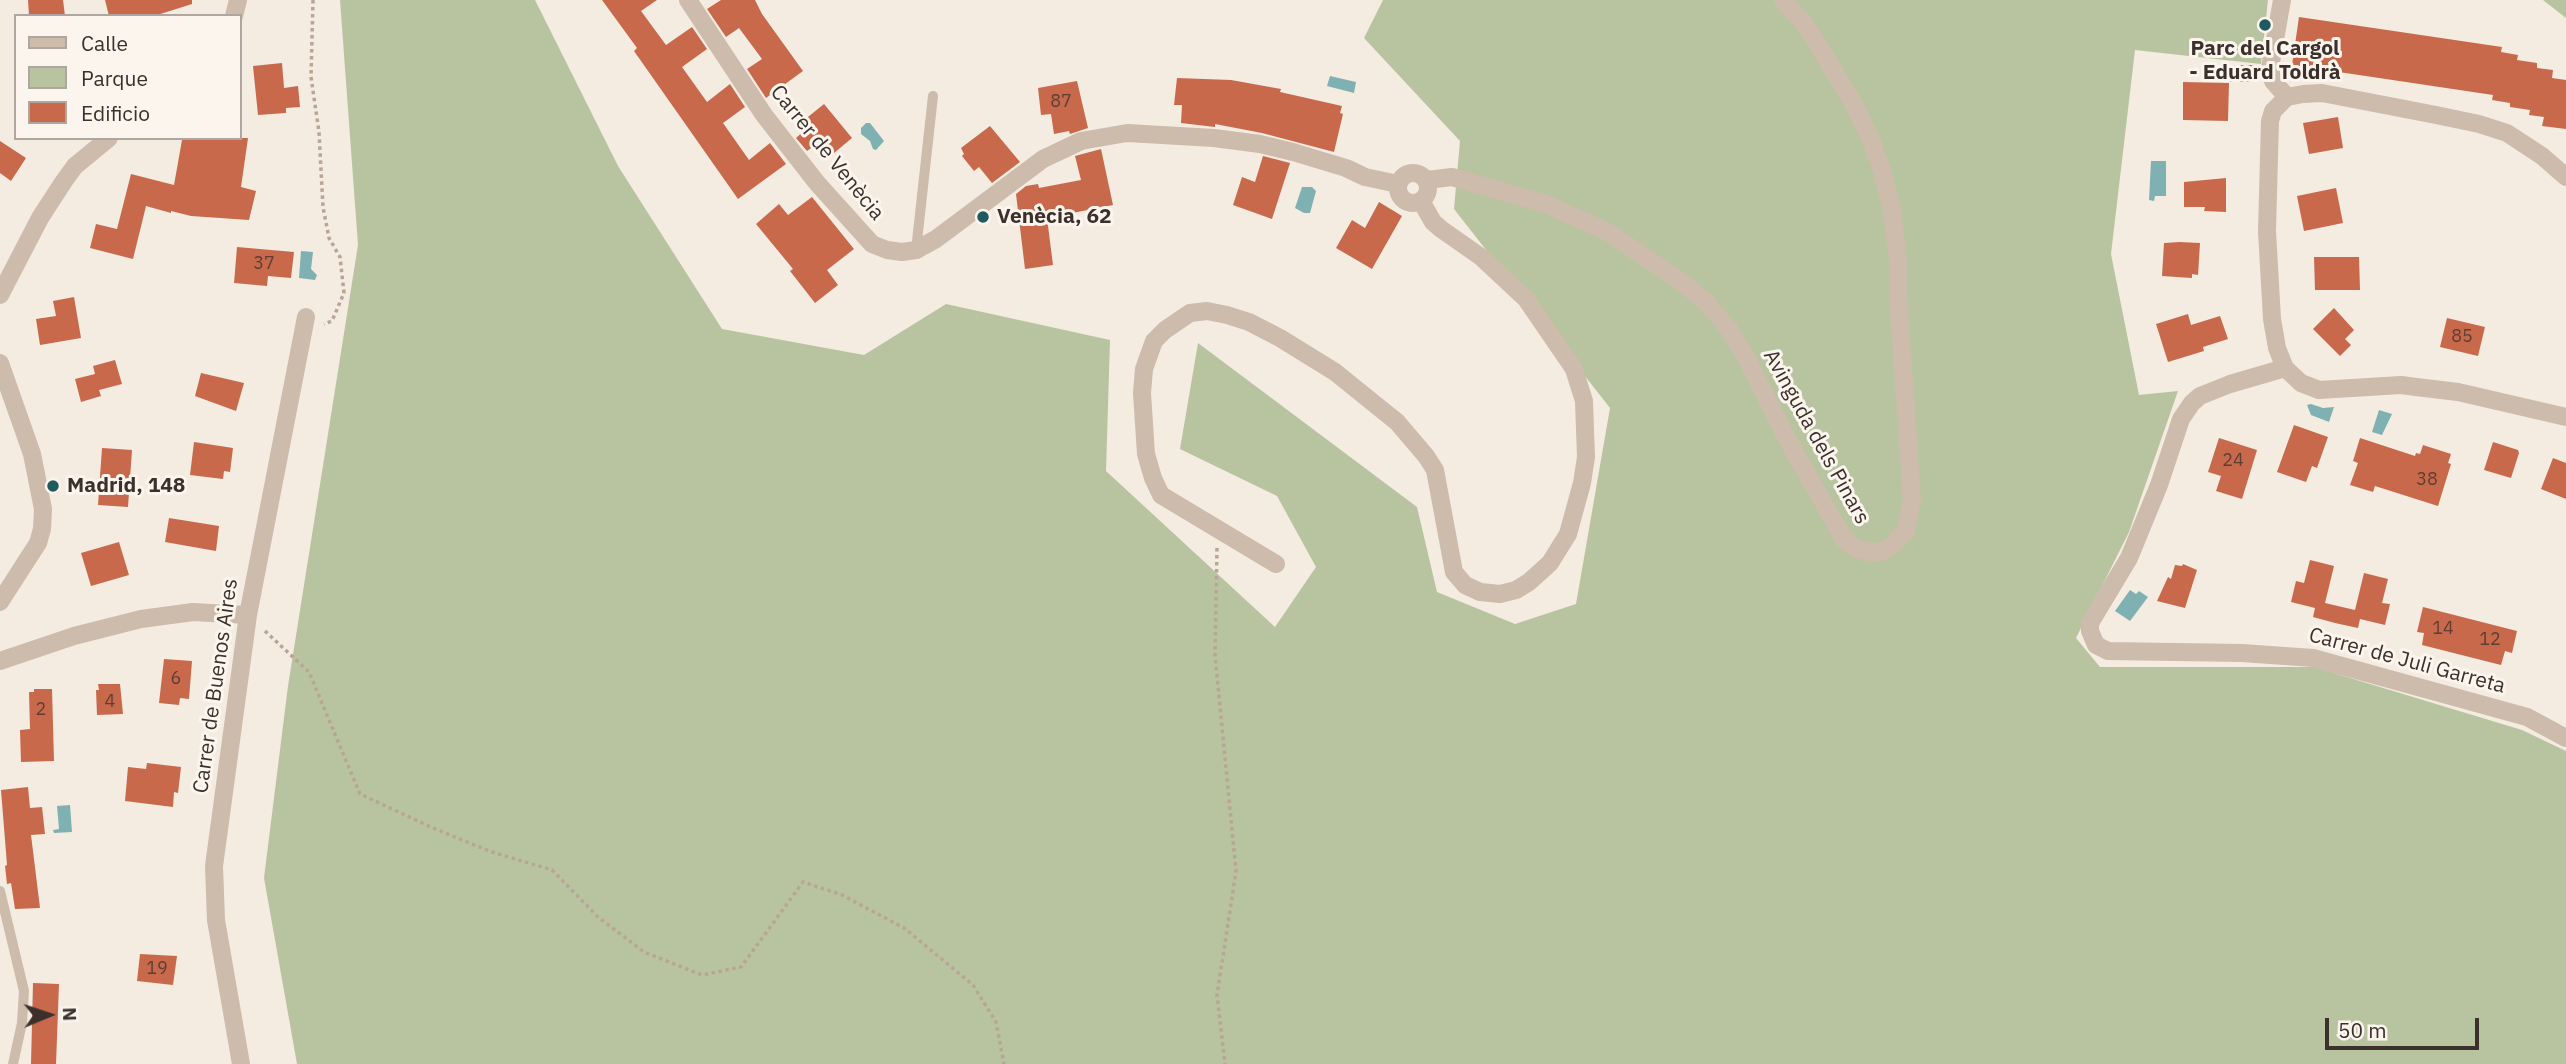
<!DOCTYPE html>
<meta charset="utf-8">
<style>
body{margin:0}
#map{position:relative;width:2566px;height:1064px;overflow:hidden;background:#f4ebe1;font-family:"IBM Plex Sans",sans-serif}
canvas{display:block}
.legend{position:absolute;left:14px;top:14px;width:228px;height:126px;box-sizing:border-box;background:#fbf5ee;border:2px solid #aea6a0;margin:0;padding:9px 12px;list-style:none;font-size:21px;color:#3b302b}
.legend li{display:flex;align-items:center;gap:14px;height:35px}
.legend b{width:35px;border:2px solid #aea6a0}
.north{position:absolute;left:14px;top:980px;width:70px;height:70px;-webkit-text-stroke:5px #fbf5ee;paint-order:stroke;rotate:88deg;font-size:19px;font-weight:700;line-height:28px;text-align:center;color:#3b302b}
.north::after{content:'';display:block;margin:auto;width:24px;height:32px;background:#3b302b;clip-path:polygon(50% 0,100% 100%,50% 72%,0 100%)}
.scale{position:absolute;left:2325px;top:1018px;width:154px;height:32px;box-sizing:border-box;border:4px solid #3b302b;border-top:0;padding-left:9px;font-size:21px;line-height:24px;white-space:nowrap;color:#3b302b;-webkit-text-stroke:5px #fbf5ee;paint-order:stroke}
</style>
<div id="map">
<canvas width="2566" height="1064"></canvas>
<ul class="legend">
<li><b style="height:9px;background:#cdbbac"></b>Calle</li>
<li><b style="height:19px;background:#b8c4a0"></b>Parque</li>
<li><b style="height:19px;background:#c8694b"></b>Edificio</li>
</ul>
<div class="north">N</div>
<div class="scale">50 m</div>
</div>
<script>
const g = document.querySelector('canvas').getContext('2d');
g.lineJoin = 'round';
function fill(path, color) { g.fillStyle = color; g.fill(path, 'evenodd'); }
const poly = rows => new Path2D(rows.map(r => 'M' + r).join(''));
function trace(path, color, width, dash) { g.strokeStyle = color; g.lineWidth = width; g.lineCap = dash ? 'butt' : 'round'; g.setLineDash(dash || []); g.stroke(path); }
function drawText(font, color, halo, rows, align = 'center') {
  g.font = font + ' "IBM Plex Sans",sans-serif'; g.lineWidth = 6; g.setLineDash([]); g.textBaseline = 'middle'; g.strokeStyle = halo; g.fillStyle = color; for (const [text, x, y, turn = 0] of rows) {
    g.save(); g.translate(x, y); g.rotate((+turn || 0) * Math.PI / 180); g.textAlign = isNaN(turn) ? turn : align; if (halo) g.strokeText(text, 0, 0); g.fillText(text, 0, 0); g.restore();
  }
}
fill(poly([
 [340,0,535,0,618,166,722,329,864,355,946,304,1110,340,1106,471,1275,627,1316,567,1277,496,1180,449,1198,343,1417,507,1437,592,1515,624,1576,604,1610,408,1454,209,1460,141,1364,38,1383,0,2268,0,2261,64,2135,50,2111,254,2139,395,2178,391,2129,532,2076,638,2100,667,2314,667,2522,730,2566,751,2566,1064,297,1064,264,878,288,686,358,245],
 [2543,0,2566,0,2566,18]
]), '#b8c4a0');
fill(poly([
 [1330,76,1356,82,1354,93,1327,86],
 [866,123,870,123,884,141,876,150,873,149,870,141,861,134,861,128],
 [2151,161,2166,161,2166,196,2155,196,2154,201,2149,200],
 [1302,187,1312,187,1316,191,1310,213,1304,213,1295,208],
 [301,251,313,252,311,269,317,275,315,280,299,278],
 [2311,404,2323,408,2334,407,2329,422,2311,415,2307,405],
 [2379,410,2392,414,2382,435,2372,432],
 [2130,590,2136,594,2139,591,2148,597,2130,621,2115,611],
 [70,805,72,832,54,833,53,830,59,829,57,806]
]), '#7fb0b2');
fill(poly([
 [28,0,63,0,65,16,29,16],
 [105,0,192,0,192,4,154,16,109,16],
 [602,0,657,0,641,11,666,45,692,27,707,49,682,67,707,102,730,84,745,107,723,123,749,160,770,143,786,164,738,199,634,51,637,48],
 [721,0,755,0,762,14,803,71,766,98,747,69,762,59,739,28,726,37,707,9],
 [2299,17,2502,47,2501,52,2518,55,2517,60,2537,63,2537,68,2553,70,2552,78,2566,80,2566,129,2542,126,2544,117,2529,115,2530,110,2510,107,2510,103,2492,100,2493,95,2292,65],
 [282,63,284,88,298,86,300,107,286,108,286,113,258,115,253,66],
 [2230,65,2258,65,2258,82,2230,82],
 [1177,78,1231,80,1281,89,1280,92,1342,106,1340,113,1343,114,1334,152,1262,133,1215,124,1215,127,1181,123,1182,105,1174,105],
 [1077,81,1088,128,1070,134,1069,131,1054,134,1051,114,1041,115,1038,88],
 [2183,82,2229,83,2228,121,2183,120],
 [824,104,852,138,834,153,824,139,807,151,796,138,808,127,803,121],
 [2338,117,2343,148,2309,154,2303,123],
 [990,126,1020,162,992,183,979,167,974,171,962,156,964,154,961,148],
 [195,138,248,138,241,187,256,191,249,220,191,216,171,211,171,213,146,206,133,259,90,248,96,224,117,229,131,174,174,185,182,140],
 [0,141,26,158,11,181,0,173],
 [1101,149,1113,205,1047,218,1053,265,1025,269,1016,194,1026,186,1038,184,1039,188,1081,180,1075,156],
 [1263,156,1290,163,1272,219,1233,205,1242,177,1255,182],
 [2226,178,2226,212,2204,211,2205,207,2184,207,2184,182],
 [2336,188,2343,223,2304,231,2297,196],
 [812,197,854,249,827,270,838,285,815,303,790,271,793,269,756,224,779,204,788,215],
 [1379,202,1402,216,1372,269,1336,248,1352,220,1365,228],
 [2180,242,2200,243,2198,275,2192,274,2192,278,2162,276,2164,243],
 [237,247,294,252,291,278,268,276,267,286,234,283],
 [2314,257,2359,257,2360,290,2315,290],
 [74,297,81,338,40,345,36,319,56,316,53,301],
 [2334,308,2354,330,2345,339,2351,345,2340,356,2313,329],
 [2188,314,2191,325,2220,316,2228,339,2203,347,2204,351,2168,362,2156,324],
 [2447,318,2485,327,2478,356,2440,347],
 [115,360,122,384,99,390,101,396,81,402,75,379,95,374,93,366],
 [201,373,244,383,236,411,195,396],
 [2294,425,2328,437,2317,468,2312,466,2306,482,2277,472],
 [2219,438,2257,450,2242,499,2216,491,2221,476,2208,472],
 [2360,438,2415,456,2416,453,2420,454,2423,445,2451,454,2448,463,2451,464,2438,506,2375,486,2373,492,2350,485,2358,463,2353,461],
 [194,442,233,448,230,472,224,471,223,479,190,475],
 [2493,442,2518,450,2519,453,2511,478,2484,470],
 [102,448,132,450,128,507,98,505],
 [2553,458,2566,463,2566,499,2541,489],
 [169,518,219,526,216,551,165,542],
 [119,542,129,575,91,586,81,553],
 [2310,560,2334,566,2325,603,2355,610,2364,573,2388,579,2382,603,2390,604,2385,625,2360,619,2358,628,2335,623,2313,617,2315,608,2291,602,2296,581,2304,583],
 [2183,564,2197,570,2185,608,2157,601,2168,577,2171,579,2175,565,2182,566],
 [2423,607,2517,631,2512,653,2505,651,2501,665,2422,645,2424,633,2417,632],
 [164,659,192,661,189,699,180,698,179,705,159,703],
 [98,684,120,684,123,714,97,715,96,690,99,690],
 [34,689,52,689,54,761,21,762,20,730,30,729,29,692,34,692],
 [147,763,181,767,178,793,174,792,173,807,125,801,128,767,146,769],
 [28,787,30,808,42,807,45,834,31,835,40,908,15,909,11,883,7,884,5,866,7,865,1,790],
 [140,954,177,956,173,985,137,981],
 [33,983,59,984,56,1064,31,1064]
]), '#c8694b');
trace(poly([
 [313,0,311,77,319,132,323,207,329,238,340,257,344,293,332,321,324,324],
 [1217,548,1215,655,1236,871,1217,995,1225,1064],
 [265,631,309,672,360,794,433,828,489,851,552,870,598,917,644,952,702,975,741,967,803,882,842,895,904,928,973,985,996,1022,1004,1064]
]), '#b9a596', 3.5, [3.5, 3.5]);
trace(poly([
 [916,250,933,96],
 [0,891,24,991,22,1023,13,1064]
]), '#cdbbac', 10);
trace(poly([
 [688,0,764,115,817,183,872,244,887,250,902,252,916,250,936,239,1043,159,1081,141,1127,133,1214,138,1260,144,1293,152,1346,168,1365,177,1398,184],
 [2282,0,2270,68,2273,81,2287,97],
 [234,16,238,0],
 '1398 188a15 15 0 1 1 30 0a15 15 0 1 1-30 0Z',
 [2566,177,2542,156,2507,133,2479,124,2436,115,2322,93,2303,94,2287,97,2273,111,2270,121,2267,231,2272,319,2277,348,2285,368,2301,383,2319,390,2401,385,2416,387,2458,392,2566,417],
 [1427,180,1452,177,1546,204,1608,232,1682,282,1706,302,1728,328,1745,355,1787,439,1844,539,1855,548,1869,552,1881,552,1892,546,1906,531,1912,499,1899,311,1898,261,1892,210,1883,174,1870,137,1852,101,1807,27,1783,0],
 [0,295,40,218,64,181,75,166,109,138],
 [0,363,32,454,43,509,42,529,38,543,0,602],
 [2285,368,2230,384,2200,396,2192,403,2181,419,2159,485,2129,558,2090,623,2090,631,2096,645,2108,651,2242,653,2313,658,2527,717,2566,738],
 [1276,564,1161,495,1153,478,1146,454,1142,393,1144,369,1154,341,1165,330,1190,313,1207,311,1227,315,1249,322,1280,338,1335,372,1397,422,1426,456,1435,470,1454,572,1465,585,1480,592,1500,594,1516,590,1529,582,1550,563,1568,534,1582,483,1586,457,1584,401,1574,369,1526,299,1481,257,1441,229,1433,222,1421,201],
 [0,661,74,636,141,619,193,612,248,615],
 [241,1064,216,920,214,866,248,615,306,317]
]), '#cdbbac', 18);
for (const [x, y, r, color] of [
 [2265,25,7,"#1f5a5e"],
 [983,217,7,"#1f5a5e"],
 [53,486,7,"#1f5a5e"]
]) { const dot = new Path2D(); dot.arc(x, y, r, 0, 2 * Math.PI); g.fillStyle = color; g.fill(dot); trace(dot, '#fbf5ee', 2.5); }
drawText('18px', '#5e3e33', null, [
 ["87",1061,102],
 ["37",264,264],
 ["85",2462,337],
 ["24",2233,461],
 ["38",2427,480],
 ["14",2443,629],
 ["12",2490,640],
 ["6",176,679],
 ["4",110,702],
 ["2",41,710],
 ["19",157,969]
]);
drawText('bold 21px', '#3b302b', '#fbf5ee', [
 ["Parc del Cargol",2265,49,"center"],
 ["- Eduard Toldrà",2265,73,"center"],
 ["Venècia, 62",997,217],
 ["Madrid, 148",67,486]
], 'left');
drawText('21px', '#3b302b', '#fbf5ee', [
 ["Carrer de Venècia",827,153,51],
 ["Avinguda dels Pinars",1816,437,61],
 ["Carrer de Juli Garreta",2407,661,15],
 ["Carrer de Buenos Aires",216,686,-82]
]);
</script>
